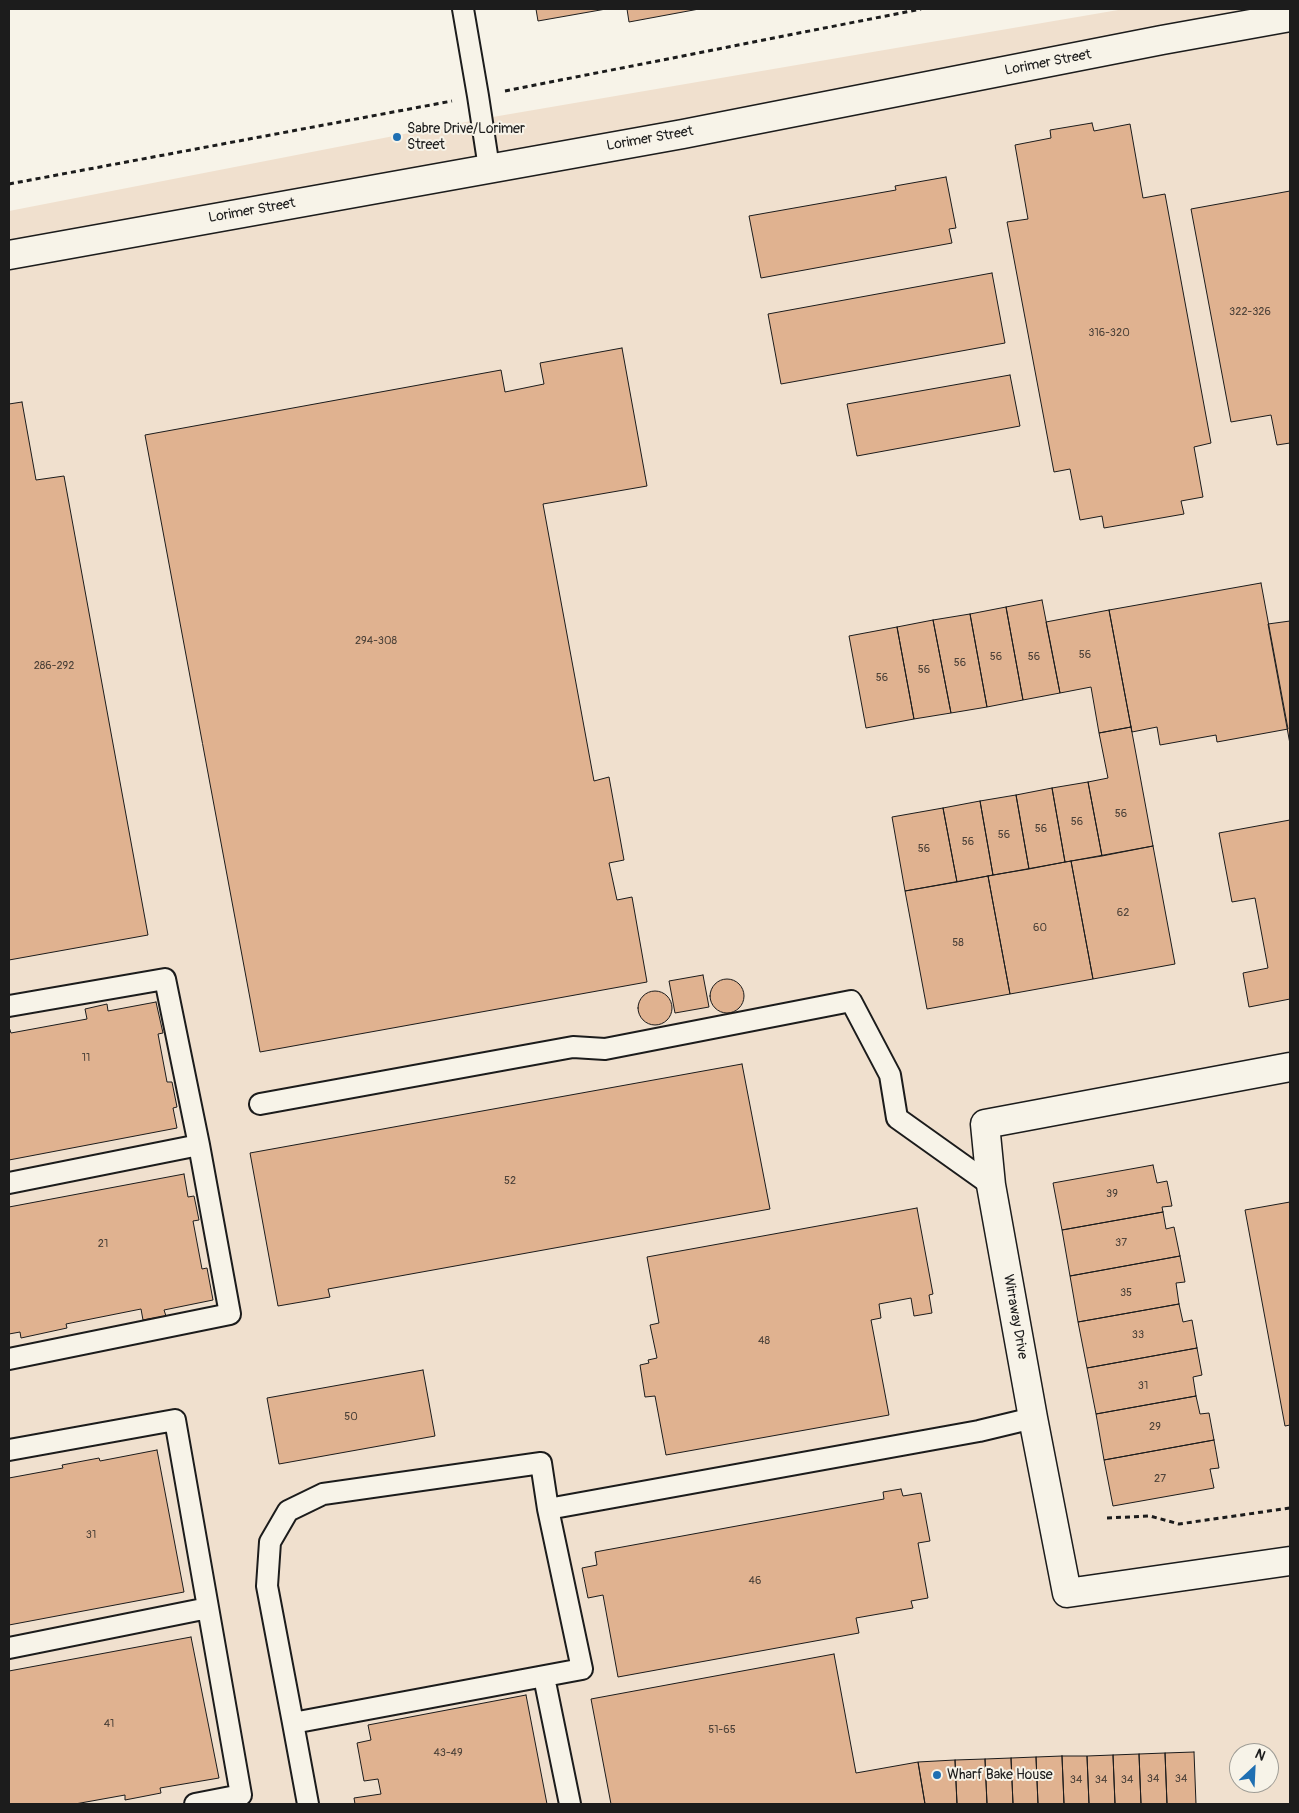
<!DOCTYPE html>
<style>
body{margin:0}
#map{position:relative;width:1299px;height:1813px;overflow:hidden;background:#f7f3e8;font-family:Pangolin,sans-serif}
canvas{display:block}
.frame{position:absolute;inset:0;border:10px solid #1c1c1c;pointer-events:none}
.north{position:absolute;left:1229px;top:1743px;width:50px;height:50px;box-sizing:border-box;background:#f7f3e8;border:1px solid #9f9d96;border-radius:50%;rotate:25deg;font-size:14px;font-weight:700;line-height:20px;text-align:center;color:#1c1c1c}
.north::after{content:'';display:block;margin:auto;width:18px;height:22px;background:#1f6fb2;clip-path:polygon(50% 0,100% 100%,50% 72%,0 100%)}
</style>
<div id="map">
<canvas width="1299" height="1813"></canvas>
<div class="frame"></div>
<div class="north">N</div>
</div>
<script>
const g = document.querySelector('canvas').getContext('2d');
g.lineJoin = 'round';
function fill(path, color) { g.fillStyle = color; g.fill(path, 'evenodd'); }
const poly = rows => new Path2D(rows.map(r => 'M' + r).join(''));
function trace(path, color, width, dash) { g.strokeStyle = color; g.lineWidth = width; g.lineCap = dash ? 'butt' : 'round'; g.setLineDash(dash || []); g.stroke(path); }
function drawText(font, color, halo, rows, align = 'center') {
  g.font = font + ' Pangolin,sans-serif'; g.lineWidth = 4; g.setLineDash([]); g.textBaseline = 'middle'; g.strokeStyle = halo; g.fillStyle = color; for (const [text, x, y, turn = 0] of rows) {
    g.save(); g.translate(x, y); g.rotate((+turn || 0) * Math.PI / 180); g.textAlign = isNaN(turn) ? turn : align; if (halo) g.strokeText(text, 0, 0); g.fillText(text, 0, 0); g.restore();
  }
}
fill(poly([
 [1124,9,1290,9,1290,1804,9,1804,9,211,481,119],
 [1239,1753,1269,1753,1269,1783,1239,1783]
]), '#f0e0ce');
const building = poly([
 [536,9,606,9,538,21,536,9],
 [627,9,699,9,629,22,627,9],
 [1092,123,1094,131,1130,124,1143,198,1165,194,1211,443,1194,447,1203,497,1181,501,1184,514,1104,528,1102,516,1080,520,1070,469,1054,472,1007,222,1028,219,1015,145,1051,138,1050,130,1092,123],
 [946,177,956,228,949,229,952,243,761,278,749,216,896,190,895,186,946,177],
 [1290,191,1290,443,1277,445,1271,415,1231,422,1191,209,1290,191],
 [992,273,1005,343,781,384,768,314,992,273],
 [622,348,647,486,543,504,594,781,609,777,624,860,609,863,617,900,632,897,647,982,260,1052,145,435,501,370,505,392,544,384,540,363,622,348],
 [1010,375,1020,426,857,456,847,404,1010,375],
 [22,402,36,480,64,476,148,935,9,960,9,404,22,402],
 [1261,583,1288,729,1217,742,1216,735,1160,745,1157,727,1132,732,1109,610,1261,583],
 [1042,600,1060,693,1023,700,1006,607,1042,600],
 [1006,607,1023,700,987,707,970,614,1006,607],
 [1109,610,1131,727,1099,733,1091,687,1060,693,1046,622,1109,610],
 [970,614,987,707,951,713,933,620,970,614],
 [933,620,951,713,914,719,897,627,933,620],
 [1290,621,1290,744,1268,624,1290,621],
 [897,627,914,719,866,728,849,636,897,627],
 [1131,727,1153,846,1102,856,1088,782,1108,778,1099,733,1131,727],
 [1088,782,1102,856,1065,862,1052,788,1088,782],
 [1052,788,1065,862,1029,869,1016,795,1052,788],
 [1016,795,1029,869,993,875,980,801,1016,795],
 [980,801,993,875,957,882,943,808,980,801],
 [943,808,957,882,905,891,892,817,943,808],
 [1290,820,1290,999,1249,1007,1243,973,1268,968,1255,898,1232,902,1219,833,1290,820],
 [1153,846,1175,964,1093,979,1071,861,1153,846],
 [1071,861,1093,979,1010,994,988,876,1071,861],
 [988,876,1010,994,927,1009,905,891,988,876],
 [703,975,709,1007,675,1013,669,981,703,975],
 '710 996a17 17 0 1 1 34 0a17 17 0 1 1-34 0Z',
 '638 1008a17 17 0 1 1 34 0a17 17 0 1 1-34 0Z',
 [156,1002,163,1033,158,1034,167,1082,172,1082,177,1107,173,1108,177,1128,9,1160,9,1027,11,1033,87,1019,85,1009,107,1004,108,1011,156,1002],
 [742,1064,770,1209,328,1289,330,1297,278,1306,250,1153,742,1064],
 [1153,1165,1157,1183,1167,1181,1172,1206,1162,1207,1163,1212,1062,1230,1053,1183,1153,1165],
 [184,1174,188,1197,194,1196,199,1220,193,1221,202,1269,207,1268,213,1300,164,1310,166,1316,143,1320,141,1309,66,1324,67,1328,21,1338,20,1332,9,1334,9,1207,184,1174],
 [1290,1202,1290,1425,1285,1426,1245,1210,1290,1202],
 [917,1208,933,1294,929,1295,932,1313,914,1316,911,1298,879,1304,881,1318,871,1320,889,1415,666,1455,655,1396,645,1397,640,1365,649,1363,648,1360,657,1358,650,1325,659,1323,647,1257,917,1208],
 [1163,1212,1166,1229,1174,1227,1180,1256,1070,1276,1062,1230,1163,1212],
 [1180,1256,1185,1282,1176,1283,1179,1304,1078,1322,1070,1276,1180,1256],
 [1179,1304,1183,1322,1192,1320,1197,1348,1087,1368,1078,1322,1179,1304],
 [1197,1348,1202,1375,1193,1377,1196,1396,1096,1414,1087,1368,1197,1348],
 [423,1370,435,1436,279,1464,267,1398,423,1370],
 [1196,1396,1200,1414,1209,1413,1214,1440,1104,1460,1096,1414,1196,1396],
 [1214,1440,1219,1468,1210,1469,1214,1488,1113,1506,1104,1460,1214,1440],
 [157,1450,184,1592,9,1625,9,1478,63,1468,62,1465,99,1458,100,1461,157,1450],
 [901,1489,903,1496,921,1493,930,1541,918,1543,928,1598,911,1601,913,1608,856,1618,859,1633,618,1677,603,1595,588,1598,582,1568,597,1565,595,1552,884,1499,883,1492,901,1489],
 [191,1637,219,1778,160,1788,161,1793,125,1800,125,1795,75,1804,9,1804,9,1671,191,1637],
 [834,1654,856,1773,918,1762,925,1804,611,1804,591,1699,834,1654],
 [526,1695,547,1804,355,1804,354,1798,381,1794,378,1779,364,1781,357,1743,371,1740,368,1725,526,1695],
 [1194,1752,1196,1804,1167,1804,1165,1753,1194,1752],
 [1165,1753,1167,1804,1141,1804,1139,1754,1165,1753],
 [1139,1754,1141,1804,1115,1804,1113,1755,1139,1754],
 [1113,1755,1115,1804,1089,1804,1087,1756,1113,1755],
 [1062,1756,1087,1756,1089,1804,1064,1804,1062,1756],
 [1062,1756,1064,1804,1038,1804,1036,1757,1062,1756],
 [1036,1757,1038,1804,1013,1804,1011,1758,1036,1757],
 [1011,1758,1013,1804,987,1804,985,1759,1011,1758],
 [985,1759,987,1804,957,1804,955,1760,985,1759],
 [955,1760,957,1804,925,1804,918,1762,955,1760]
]);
fill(building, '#e0b290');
trace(building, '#1c1c1c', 1);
const service = poly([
 [463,9,478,96,489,168],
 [9,1006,165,979,199,1145,230,1314,9,1359],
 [260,1104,573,1047,605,1049,851,1001,890,1075,897,1118,991,1185],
 [9,1183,199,1145],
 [9,1450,175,1420,241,1795,195,1804],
 [9,1648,208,1608],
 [544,1677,570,1804],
 [293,1723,267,1586,270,1542,288,1511,323,1494,541,1463,548,1509],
 [308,1804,293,1723,582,1669,548,1509,979,1431,1033,1418]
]);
const minor = poly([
 [9,255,683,134,1162,40,1290,17],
 [1290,1067,985,1124,991,1185,1033,1418,1067,1593,1290,1561]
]);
trace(service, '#1c1c1c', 24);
trace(minor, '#1c1c1c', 31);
trace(poly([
 [505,91,921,9],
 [9,184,452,101],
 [1107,1518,1150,1516,1179,1524,1290,1508]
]), '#1c1c1c', 3, [5, 4]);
trace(service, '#f7f3e8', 20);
trace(minor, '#f7f3e8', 28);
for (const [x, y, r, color] of [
 [397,137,5,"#1f6fb2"],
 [937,1775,5,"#1f6fb2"]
]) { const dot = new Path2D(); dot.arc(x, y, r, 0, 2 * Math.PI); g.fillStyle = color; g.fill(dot); trace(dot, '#f7f3e8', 2); }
drawText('11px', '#4d4239', null, [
 ["322-326",1250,312],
 ["316-320",1109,333],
 ["294-308",376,641],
 ["56",1085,655],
 ["56",996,657],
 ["56",1034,657],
 ["56",960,663],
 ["286-292",54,666],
 ["56",924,670],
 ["56",882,678],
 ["56",1121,814],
 ["56",1077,822],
 ["56",1041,829],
 ["56",1004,835],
 ["56",968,842],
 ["56",924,849],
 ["62",1123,913],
 ["60",1040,928],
 ["58",958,943],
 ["11",86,1058],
 ["52",510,1181],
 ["39",1112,1194],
 ["37",1121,1243],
 ["21",103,1244],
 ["35",1126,1293],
 ["33",1138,1335],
 ["48",764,1341],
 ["31",1143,1386],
 ["50",351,1417],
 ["29",1155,1427],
 ["27",1160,1479],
 ["31",91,1535],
 ["46",755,1581],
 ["41",109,1724],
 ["51-65",722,1730],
 ["43-49",448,1753],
 ["34",1153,1779],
 ["34",1181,1779],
 ["34",1076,1780],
 ["34",1101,1780],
 ["34",1127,1780]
]);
drawText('14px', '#1c1c1c', '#f7f3e8', [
 ["Lorimer Street",1048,63,-11],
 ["Lorimer Street",650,139,-10],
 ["Lorimer Street",252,211,-10],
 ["Wirraway Drive",1015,1317,80]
]);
drawText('14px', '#1c1c1c', '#f7f3e8', [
 ["Sabre Drive/Lorimer",407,129],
 ["Street",407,145],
 ["Wharf Bake House",947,1775]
], 'left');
</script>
